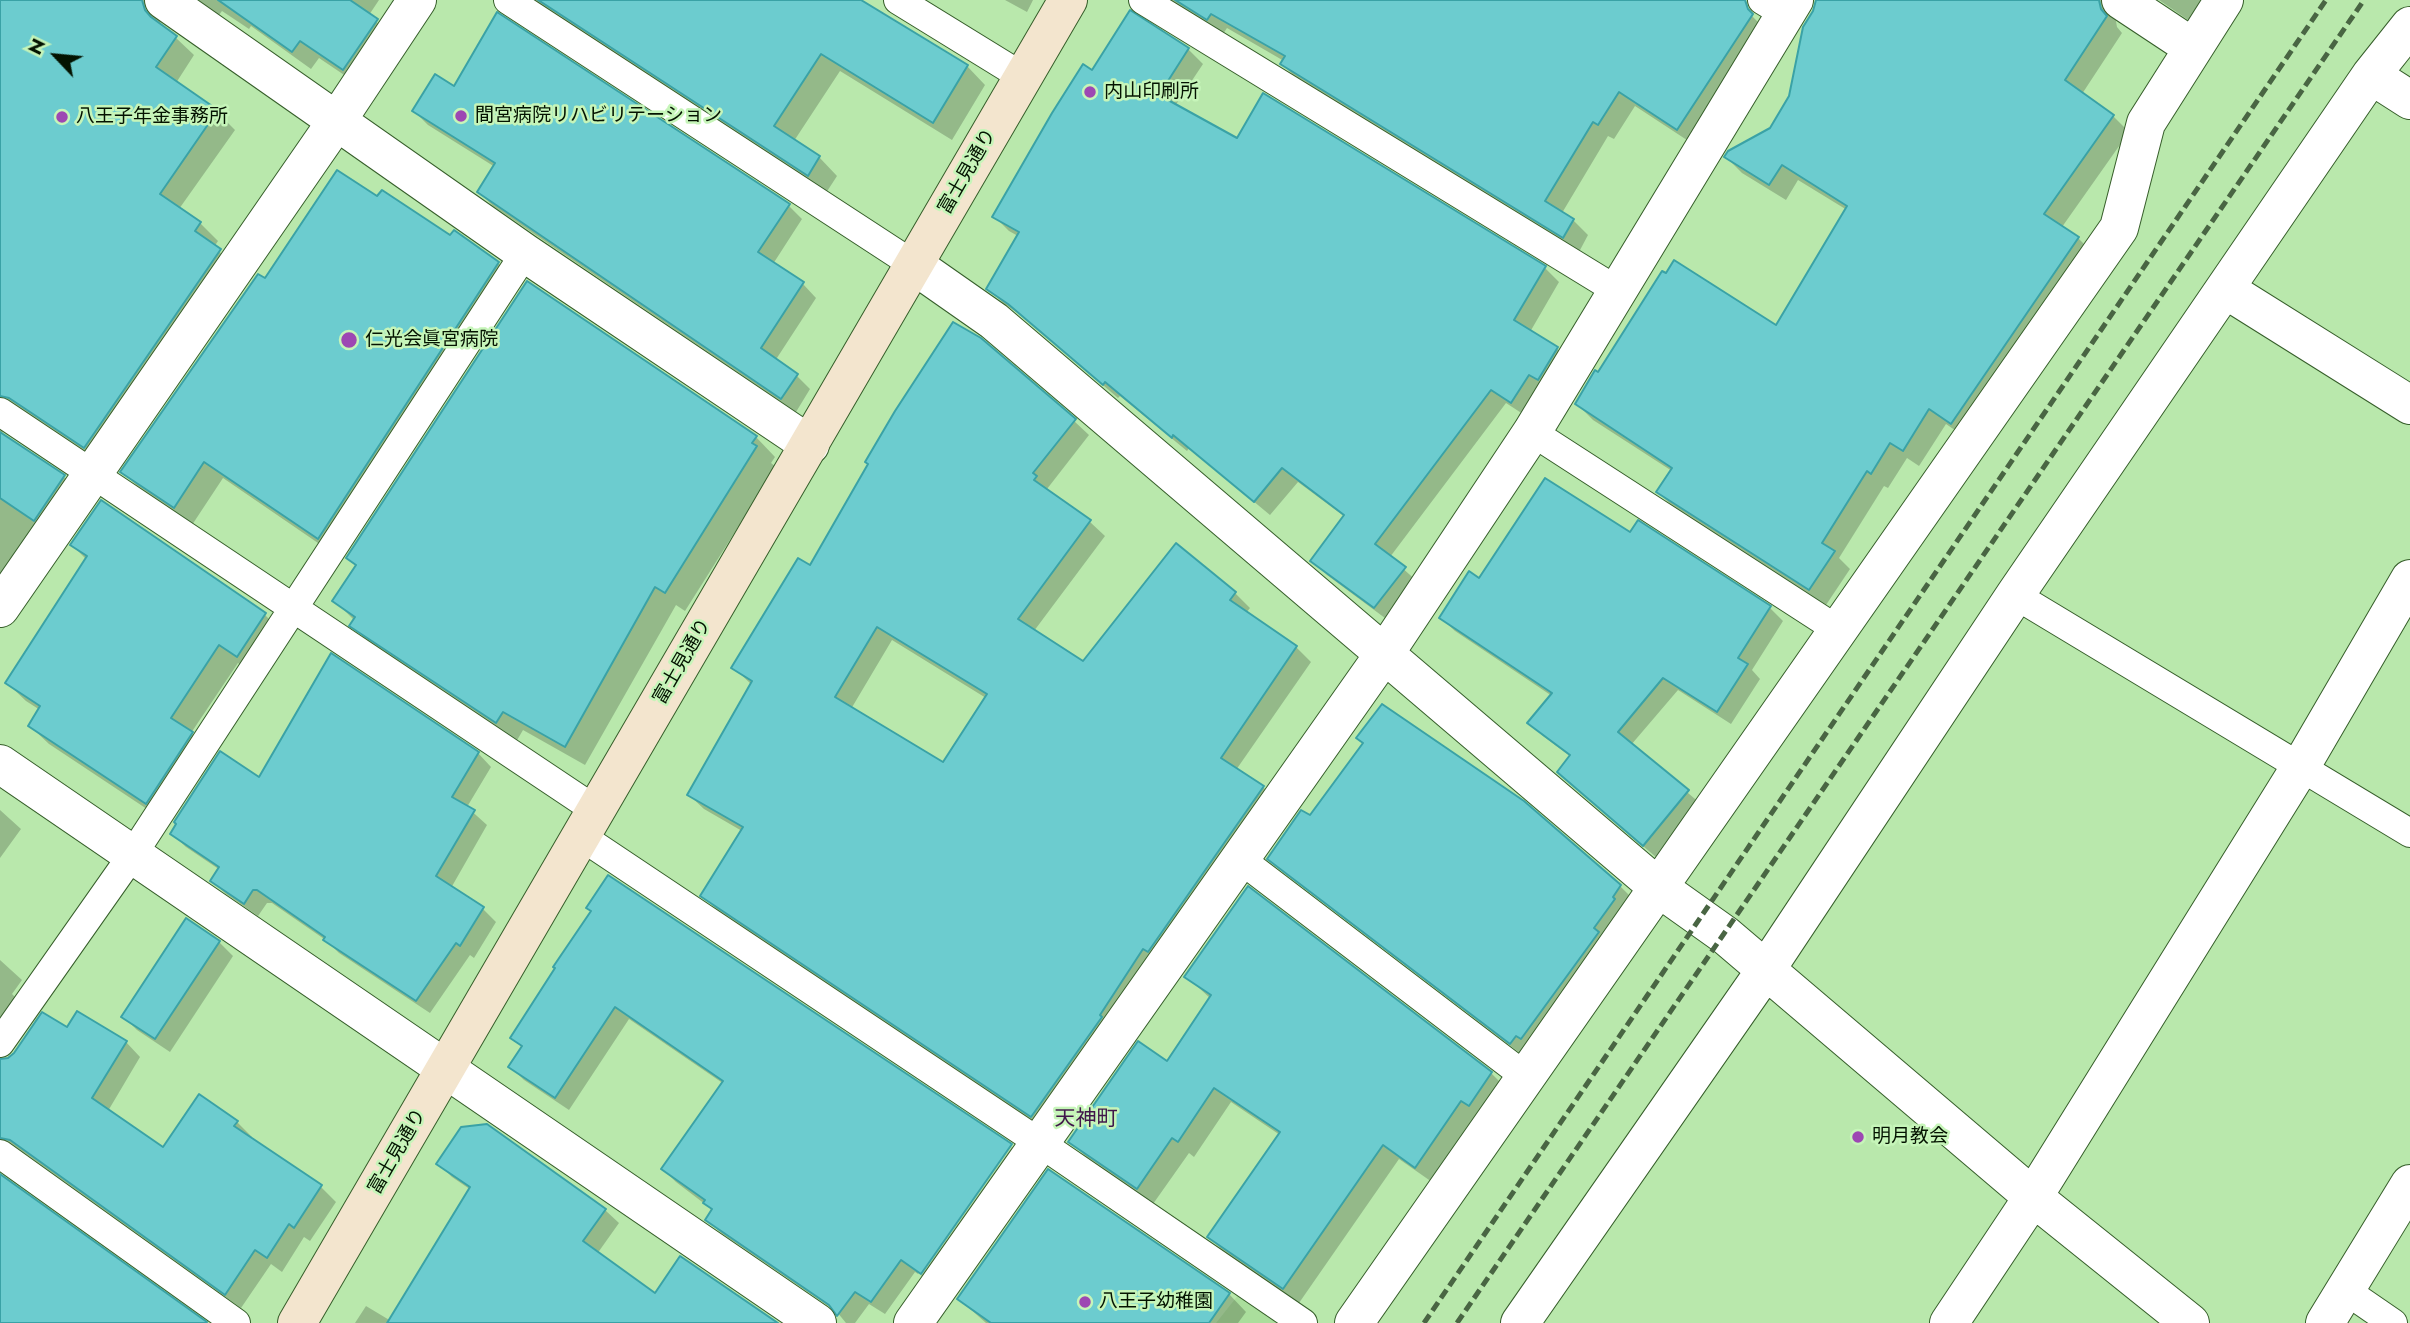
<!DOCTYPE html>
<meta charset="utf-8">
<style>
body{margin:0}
#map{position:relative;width:2410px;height:1323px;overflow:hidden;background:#b9e8ac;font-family:Jost,sans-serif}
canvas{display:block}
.north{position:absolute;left:21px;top:21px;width:70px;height:70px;-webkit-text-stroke:5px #c6f5b9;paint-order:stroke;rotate:296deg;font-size:19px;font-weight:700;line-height:28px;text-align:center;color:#041301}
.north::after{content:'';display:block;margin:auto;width:24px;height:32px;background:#041301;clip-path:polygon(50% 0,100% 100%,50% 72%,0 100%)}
</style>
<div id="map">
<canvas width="2410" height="1323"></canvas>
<div class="north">N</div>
</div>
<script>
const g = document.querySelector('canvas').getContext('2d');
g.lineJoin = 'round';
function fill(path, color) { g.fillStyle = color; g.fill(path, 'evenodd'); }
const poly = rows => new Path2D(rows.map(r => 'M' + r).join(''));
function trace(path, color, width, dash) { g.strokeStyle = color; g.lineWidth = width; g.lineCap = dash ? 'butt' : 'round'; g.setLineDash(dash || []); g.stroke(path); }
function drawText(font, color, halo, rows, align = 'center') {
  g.font = font + ' Jost,"Noto Sans JP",sans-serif'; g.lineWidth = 5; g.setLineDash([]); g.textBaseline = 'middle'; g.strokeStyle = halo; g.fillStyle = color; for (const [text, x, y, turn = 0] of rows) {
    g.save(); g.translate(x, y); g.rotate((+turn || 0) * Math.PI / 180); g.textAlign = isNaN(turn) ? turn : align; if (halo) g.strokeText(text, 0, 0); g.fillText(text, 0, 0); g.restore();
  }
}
fill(poly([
 [1239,1294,1294,1323,1216,1323]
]), '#aade9c');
fill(poly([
 [0,0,171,0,160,18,161,27,175,37,194,55,176,83,216,111,235,130,179,209,200,223,218,241,214,247,238,269,103,465,4,421,2,435,64,477,82,495,0,579],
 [197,0,379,0,369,15,395,39,362,87,319,58,311,69,251,26,249,29,222,11,219,15],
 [528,0,857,0,967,66,985,85,952,140,840,71,794,141,819,157,837,176,826,193],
 [1005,0,1033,0,1027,12],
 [1166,0,1725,0,1752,16,1767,31,1693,144,1635,106,1614,139,1608,136,1562,213,1573,220,1588,235,1579,252,1297,79,1282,64,1284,61,1227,28,1223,34],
 [1834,0,2123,0,2115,16,2117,27,2122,33,2082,94,2113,116,2129,132,2062,227,2078,238,2094,254,1968,439,1946,424,1919,466,1907,458,1888,488,1884,486,1839,558,1850,569,1826,605,1674,508,1658,492,1672,471,1593,420,1577,404,1776,328,1847,210,1798,180,1786,200,1742,173,1726,157,1771,129,1791,97],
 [2159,0,2224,0,2197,26],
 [1188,49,1203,64,1175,106,1238,141,1545,268,1559,282,1530,332,1557,349,1571,363,1526,416,1506,403,1390,557,1419,583,1389,621,1327,575,1313,560,1345,517,1298,482,1270,515,1189,448,1187,451,1120,396,1118,398,1025,318,1003,303,989,289,1018,236,1009,231,995,217,1093,72],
 [455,88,788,205,802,219,773,264,803,284,816,298,775,361,797,376,810,389,796,412,493,206,479,192,495,167,428,125,414,111],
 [378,199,450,238,454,232,498,263,516,281,337,556,223,478,192,525,141,490,123,472,265,281],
 [1074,421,1089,435,1047,489,1049,493,1090,522,1105,536,1034,631,1084,663,1176,546,1235,593,1250,608,1246,613,1296,647,1311,662,1236,770,1263,787,1278,802,1046,1130,717,910,703,896,742,831,704,809,689,795,752,685,734,668,811,568],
 [892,640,986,698,943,765,851,709],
 [756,437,775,457,771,463,776,467,685,611,676,605,585,765,523,730,516,742,371,645,352,625,355,621,334,600,357,567,348,558],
 [1638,523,1770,608,1783,621,1752,670,1760,679,1731,724,1678,690,1631,745,1701,804,1657,858,1573,786,1571,757,1543,736,1530,723,1552,696,1455,631,1441,618,1479,580,1630,535],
 [72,545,264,614,283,633,256,675,238,663,191,733,210,752,165,821,49,744,30,726,40,710,26,701,7,683,87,560],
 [478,753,491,767,467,807,487,825,451,888,483,909,496,922,474,958,470,955,430,1013,339,953,327,941,272,903,267,903,258,916,226,894,212,881,220,870,186,847,172,834,260,780],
 [0,810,21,829,0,858],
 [1310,818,1620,886,1634,900,1525,1057,1283,872,1269,858],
 [609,877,1011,1146,1009,1146,918,1274,915,1272,885,1314,869,1304,855,1323,846,1323,837,1312,721,1233,707,1220,714,1211,676,1182,663,1169,724,1084,629,1019,569,1110,524,1080,511,1067,523,1048,513,1037,593,912],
 [219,942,233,956,170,1052,137,1030,123,1016],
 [0,960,22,980,12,994,28,1010,0,1051],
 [1186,976,1491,1073,1507,1089,1432,1182,1399,1159,1299,1303,1225,1253,1209,1237,1280,1135,1231,1102,1194,1157,1189,1153,1153,1204,1086,1157,1070,1141,1168,1064,1211,999],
 [67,1029,126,1042,140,1057,108,1111,163,1150,237,1122,252,1137,250,1139,321,1187,336,1202,310,1241,304,1237,282,1272,271,1264,241,1308,27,1155,19,1152,0,1162,0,1061,7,1060],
 [1012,1147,1024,1159,935,1286,921,1276],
 [438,1163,605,1210,619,1223,597,1254,655,1295,775,1323,355,1323,366,1306,391,1321,471,1190,452,1177],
 [1229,1294,1246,1312,1238,1323,986,1323,959,1299]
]), '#0003');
const building = poly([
 [0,0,142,0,145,10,151,17,177,36,156,67,218,110,160,194,201,222,195,231,221,249,84,448,9,398,0,396,0,0],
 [218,0,350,0,378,19,343,70,300,41,292,52,218,0],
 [538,0,861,0,968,65,933,123,821,54,774,126,820,156,808,176,538,0],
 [1175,0,1745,0,1748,9,1753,14,1677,130,1619,92,1598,125,1593,122,1545,201,1574,219,1563,238,1280,64,1285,56,1211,14,1207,20,1175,0],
 [1816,0,2099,0,2101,9,2107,16,2065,80,2114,115,2044,214,2079,237,1951,424,1929,409,1903,451,1890,443,1871,474,1867,471,1822,543,1835,551,1809,590,1656,492,1672,468,1575,404,1595,370,1598,372,1662,271,1666,273,1674,260,1776,325,1847,206,1782,165,1769,185,1724,157,1728,151,1770,128,1789,96,1803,27,1813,11,1816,0],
 [1130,10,1189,48,1159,95,1237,138,1263,93,1546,266,1514,320,1558,347,1538,380,1529,375,1511,403,1491,390,1375,544,1406,567,1374,608,1310,561,1344,515,1282,468,1254,502,1173,435,1172,438,1105,382,1103,385,1008,304,986,289,1019,232,992,217,1052,113,1083,64,1092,70,1130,10],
 [497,12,790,204,758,252,804,282,761,348,798,374,781,399,477,192,495,163,412,111,435,74,454,86,497,12],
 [337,170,377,196,382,190,450,235,454,230,499,262,318,539,204,462,174,508,120,472,258,274,265,278,337,170],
 [527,281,757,436,752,443,757,446,665,593,655,587,565,747,503,712,496,723,349,626,355,617,332,601,356,565,346,558,527,281],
 [953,322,981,338,1076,419,1033,473,1037,476,1034,480,1091,520,1018,619,1083,661,1176,543,1236,592,1230,600,1297,646,1221,758,1264,786,1148,952,1143,949,1100,1015,1102,1017,1031,1117,700,896,743,827,687,795,752,681,731,668,798,558,810,565,868,464,865,462,895,411,953,322],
 [877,627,987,694,943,762,835,697,877,627],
 [0,432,65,475,34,521,0,498,0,432],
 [1545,478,1630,532,1638,520,1771,606,1738,658,1748,664,1717,712,1663,678,1618,732,1689,790,1643,846,1557,772,1570,755,1527,723,1552,693,1439,618,1469,571,1479,578,1545,478],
 [101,500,266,613,237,657,219,645,171,718,193,732,146,804,28,726,40,706,5,683,87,556,70,545,101,500],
 [331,653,479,752,452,797,475,810,436,876,484,907,460,946,456,943,416,1001,323,940,325,937,257,890,253,890,244,904,210,881,219,867,170,834,176,824,174,822,220,751,259,777,331,653],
 [1382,704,1524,801,1621,885,1613,897,1615,899,1594,928,1599,932,1521,1039,1516,1036,1510,1044,1267,859,1301,810,1310,815,1363,743,1356,738,1382,704],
 [608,875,1012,1144,921,1274,901,1260,871,1302,855,1292,837,1316,829,1305,705,1220,712,1209,703,1203,705,1200,661,1169,723,1081,615,1007,555,1098,508,1067,522,1046,510,1038,555,968,553,967,591,911,586,908,608,875],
 [1248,886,1492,1072,1469,1106,1461,1101,1415,1168,1383,1145,1283,1289,1207,1237,1280,1132,1214,1088,1178,1142,1172,1138,1137,1189,1068,1142,1138,1041,1167,1061,1211,995,1184,977,1248,886],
 [186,918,220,941,155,1039,121,1017,186,918],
 [77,1011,127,1041,92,1098,163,1147,199,1094,238,1121,234,1126,322,1185,294,1228,289,1224,267,1258,255,1250,225,1295,10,1140,0,1138,0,1059,8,1058,14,1053,42,1012,67,1027,77,1011],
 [487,1124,606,1209,583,1241,655,1293,680,1256,778,1323,387,1323,470,1187,436,1164,461,1127,487,1124],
 [1048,1169,1230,1293,1209,1323,991,1323,957,1299,1048,1169],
 [0,1174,207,1322,206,1323,0,1323,0,1174]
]);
fill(building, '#6ccccf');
trace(building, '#3aa2a6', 2);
const lane = poly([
 [508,0,914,265],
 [898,0,1023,77],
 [1143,0,1618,291],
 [1762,0,1785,14],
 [0,412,597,811],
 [1532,432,1838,630],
 [2015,595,2410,833],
 [582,837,1040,1143,1303,1323],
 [1240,859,1526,1077],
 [0,1043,133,854,525,253],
 [0,1154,236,1323],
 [2345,1290,2393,1323]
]);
const street = poly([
 [164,0,525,253,810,445],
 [2121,0,2192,47],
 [2371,75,2410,100],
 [914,265,994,321,1659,888,1725,935,2033,1197,2190,1323],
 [2225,289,2410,405],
 [0,608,336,122,417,0],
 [0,764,817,1323],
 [913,1323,1385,653,1532,432,1794,0],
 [1354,1323,2119,228,2146,123,2224,0],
 [1520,1323,1765,971,2015,595,2371,75,2410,26],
 [1949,1323,2033,1197,2301,766,2410,579],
 [2325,1323,2410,1184]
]);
const secondary = poly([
 [297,1323,1068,0]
]);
trace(lane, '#365e2a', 30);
trace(street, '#365e2a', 40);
trace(secondary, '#365e2a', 40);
trace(lane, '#fff', 28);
trace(street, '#fff', 38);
trace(secondary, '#f3e5ce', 38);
trace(poly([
 [1424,1323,2326,0],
 [1457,1323,2364,0]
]), '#496543', 5, [10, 5]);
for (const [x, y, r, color] of [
 [1090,92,7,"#9d47b3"],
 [461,116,7,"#9d47b3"],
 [62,117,7,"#9d47b3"],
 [349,340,9,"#9d47b3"],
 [1858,1137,7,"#9d47b3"],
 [1085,1302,7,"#9d47b3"]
]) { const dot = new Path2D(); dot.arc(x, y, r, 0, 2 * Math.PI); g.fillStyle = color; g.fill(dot); trace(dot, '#c6f5b9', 2.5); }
drawText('19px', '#041301', '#c6f5b9', [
 ["内山印刷所",1104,92],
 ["間宮病院リハビリテーション",475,116],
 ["八王子年金事務所",76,117],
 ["仁光会眞宮病院",365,340],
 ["明月教会",1872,1137],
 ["八王子幼稚園",1099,1302]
], 'left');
drawText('19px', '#041301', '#c6f5b9', [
 ["富士見通り",968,172,-60],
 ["富士見通り",683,662,-60],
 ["富士見通り",398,1152,-60]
]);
drawText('21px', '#40164a', '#c6f5b9', [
 ["天神町",1086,1120]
]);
</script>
